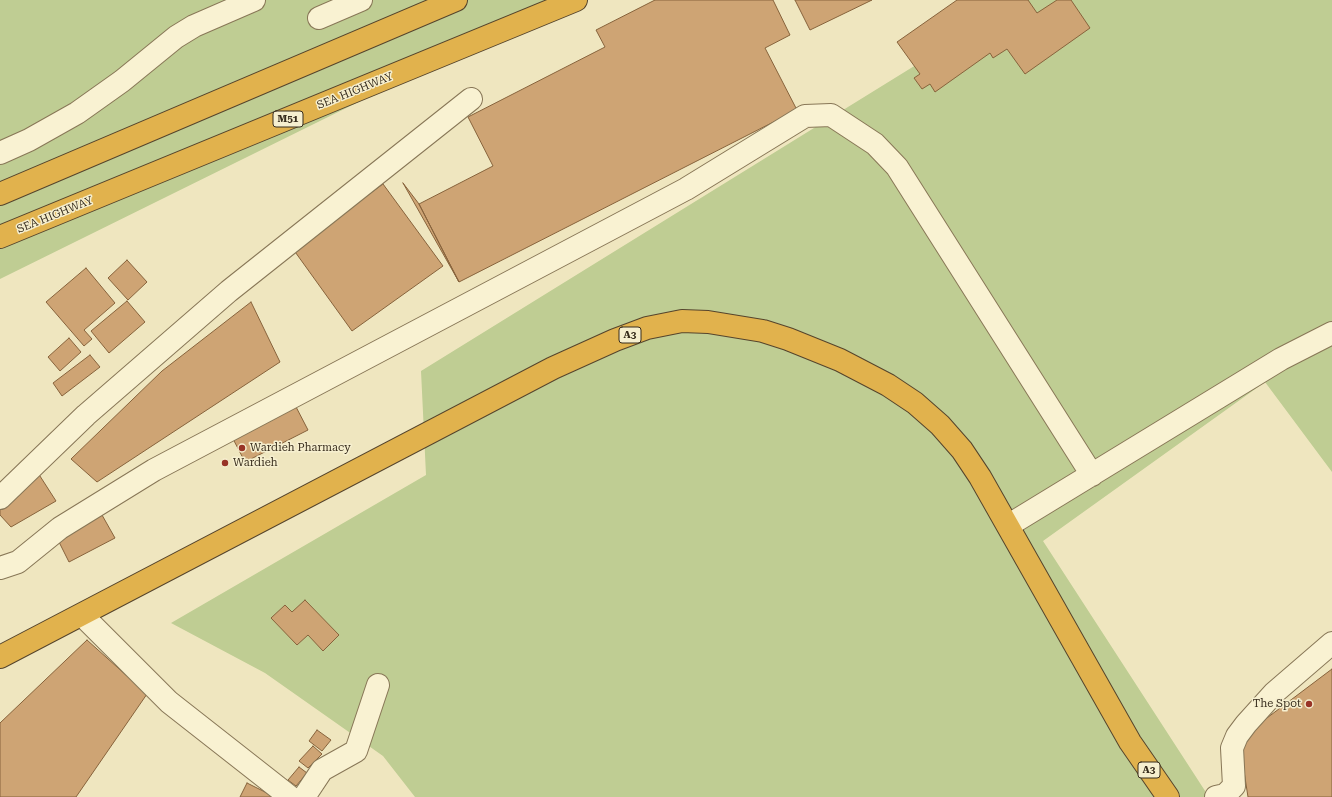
<!DOCTYPE html>
<style>
body{margin:0}
canvas{display:block;background:#efe6bf}
</style>
<canvas width="1332" height="797"></canvas>
<script>
const g = document.querySelector('canvas').getContext('2d');
g.lineJoin = 'round';
function fill(path, color) { g.fillStyle = color; g.fill(path, 'evenodd'); }
const poly = rows => new Path2D(rows.map(r => 'M' + r).join(''));
function trace(path, color, width, dash) { g.strokeStyle = color; g.lineWidth = width; g.lineCap = dash ? 'butt' : 'round'; g.setLineDash(dash || []); g.stroke(path); }
function drawText(font, color, halo, rows, align = 'center') {
  g.font = font + ' "Roboto Serif",serif'; g.lineWidth = 3; g.setLineDash([]); g.textBaseline = 'middle'; g.strokeStyle = halo; g.fillStyle = color; for (const [text, x, y, turn = 0] of rows) {
    g.save(); g.translate(x, y); g.rotate((+turn || 0) * Math.PI / 180); g.textAlign = isNaN(turn) ? turn : align; if (halo) g.strokeText(text, 0, 0); g.fillText(text, 0, 0); g.restore();
  }
}
fill(poly([
 [0,0,565,0,0,279],
 [1021,0,1332,0,1332,472,1265,382,1043,541,1209,797,415,797,383,756,265,673,171,623,426,475,421,371]
]), '#bfcd93');
const building = poly([
 [655,0,773,0,790,35,765,48,797,110,459,282,419,204,493,166,468,117,605,47,596,30,655,0],
 [795,0,872,0,810,30,795,0],
 [957,0,1028,0,1037,13,1057,0,1071,0,1090,28,1025,74,1007,49,993,58,990,53,935,92,930,84,922,89,914,78,920,74,897,42,957,0],
 [403,183,419,204,459,282,403,183],
 [383,184,443,266,352,331,293,249,383,184],
 [127,260,147,282,128,300,108,278,127,260],
 [86,268,115,303,84,330,92,339,84,346,46,302,86,268],
 [127,301,145,322,109,353,91,331,127,301],
 [251,302,280,362,97,482,71,459,162,371,251,302],
 [69,338,81,352,60,371,48,357,69,338],
 [90,355,100,367,62,396,53,383,90,355],
 [294,403,308,430,245,462,231,435,294,403],
 [38,473,56,501,11,527,0,515,0,505,38,473],
 [102,515,115,538,69,562,58,540,102,515],
 [305,600,339,635,323,651,308,635,297,645,271,618,285,605,292,612,305,600],
 [87,640,147,694,76,797,0,797,0,723,87,640],
 [1332,669,1332,797,1248,797,1239,739,1332,669],
 [317,730,331,740,322,751,309,741,317,730],
 [313,746,322,754,308,768,299,761,313,746],
 [299,767,307,773,296,786,288,780,299,767],
 [247,783,271,795,270,797,240,797,247,783]
]);
fill(building, '#cea474');
trace(building, '#87633c', 1);
const minor = poly([
 [319,18,361,0],
 [0,153,29,140,77,113,122,81,176,37,194,26,254,0],
 [0,498,86,415,229,291,471,99],
 [1009,525,1281,359,1332,333],
 [0,568,18,562,60,528,154,470,686,189,805,116,831,115,875,144,897,167,1092,475],
 [82,615,169,702,290,797],
 [304,797,322,770,356,751,378,685],
 [1216,797,1225,795,1234,786,1232,748,1237,736,1246,724,1274,693,1332,643]
]);
const highway = poly([
 [0,194,456,0],
 [0,237,576,0],
 [0,657,553,368,615,340,647,328,682,321,708,322,763,331,788,339,840,360,888,385,915,403,940,425,962,450,980,477,1130,742,1168,797]
]);
trace(minor, '#887757', 24);
trace(highway, '#55442c', 24);
trace(minor, '#f9f2d2', 22);
trace(highway, '#e1b24d', 22);
for (const [x, y, r, color] of [
 [242,448,4,"#983326"],
 [225,463,4,"#983326"],
 [1309,704,4,"#983326"]
]) { const dot = new Path2D(); dot.arc(x, y, r, 0, 2 * Math.PI); g.fillStyle = color; g.fill(dot); trace(dot, '#f6efcf', 1.5); }
for (const [x, y, w] of [
 [288,119,30],
 [630,335,22],
 [1149,770,22]
]) { const box = new Path2D(); box.roundRect(x - w / 2, y - 8, w, 16, 3); g.fillStyle = '#f6efcf'; g.fill(box); trace(box, '#372c1c', 1); }
drawText('bold 10px', '#372c1c', null, [
 ["M51",288,119],
 ["A3",630,335],
 ["A3",1149,770]
]);
drawText('11px', '#372c1c', '#f6efcf', [
 ["SEA HIGHWAY",355,91,-22],
 ["SEA HIGHWAY",55,215,-22]
]);
drawText('11px', '#372c1c', '#f6efcf', [
 ["Wardieh Pharmacy",250,448],
 ["Wardieh",233,463],
 ["The Spot",1301,704,"right"]
], 'left');
</script>
